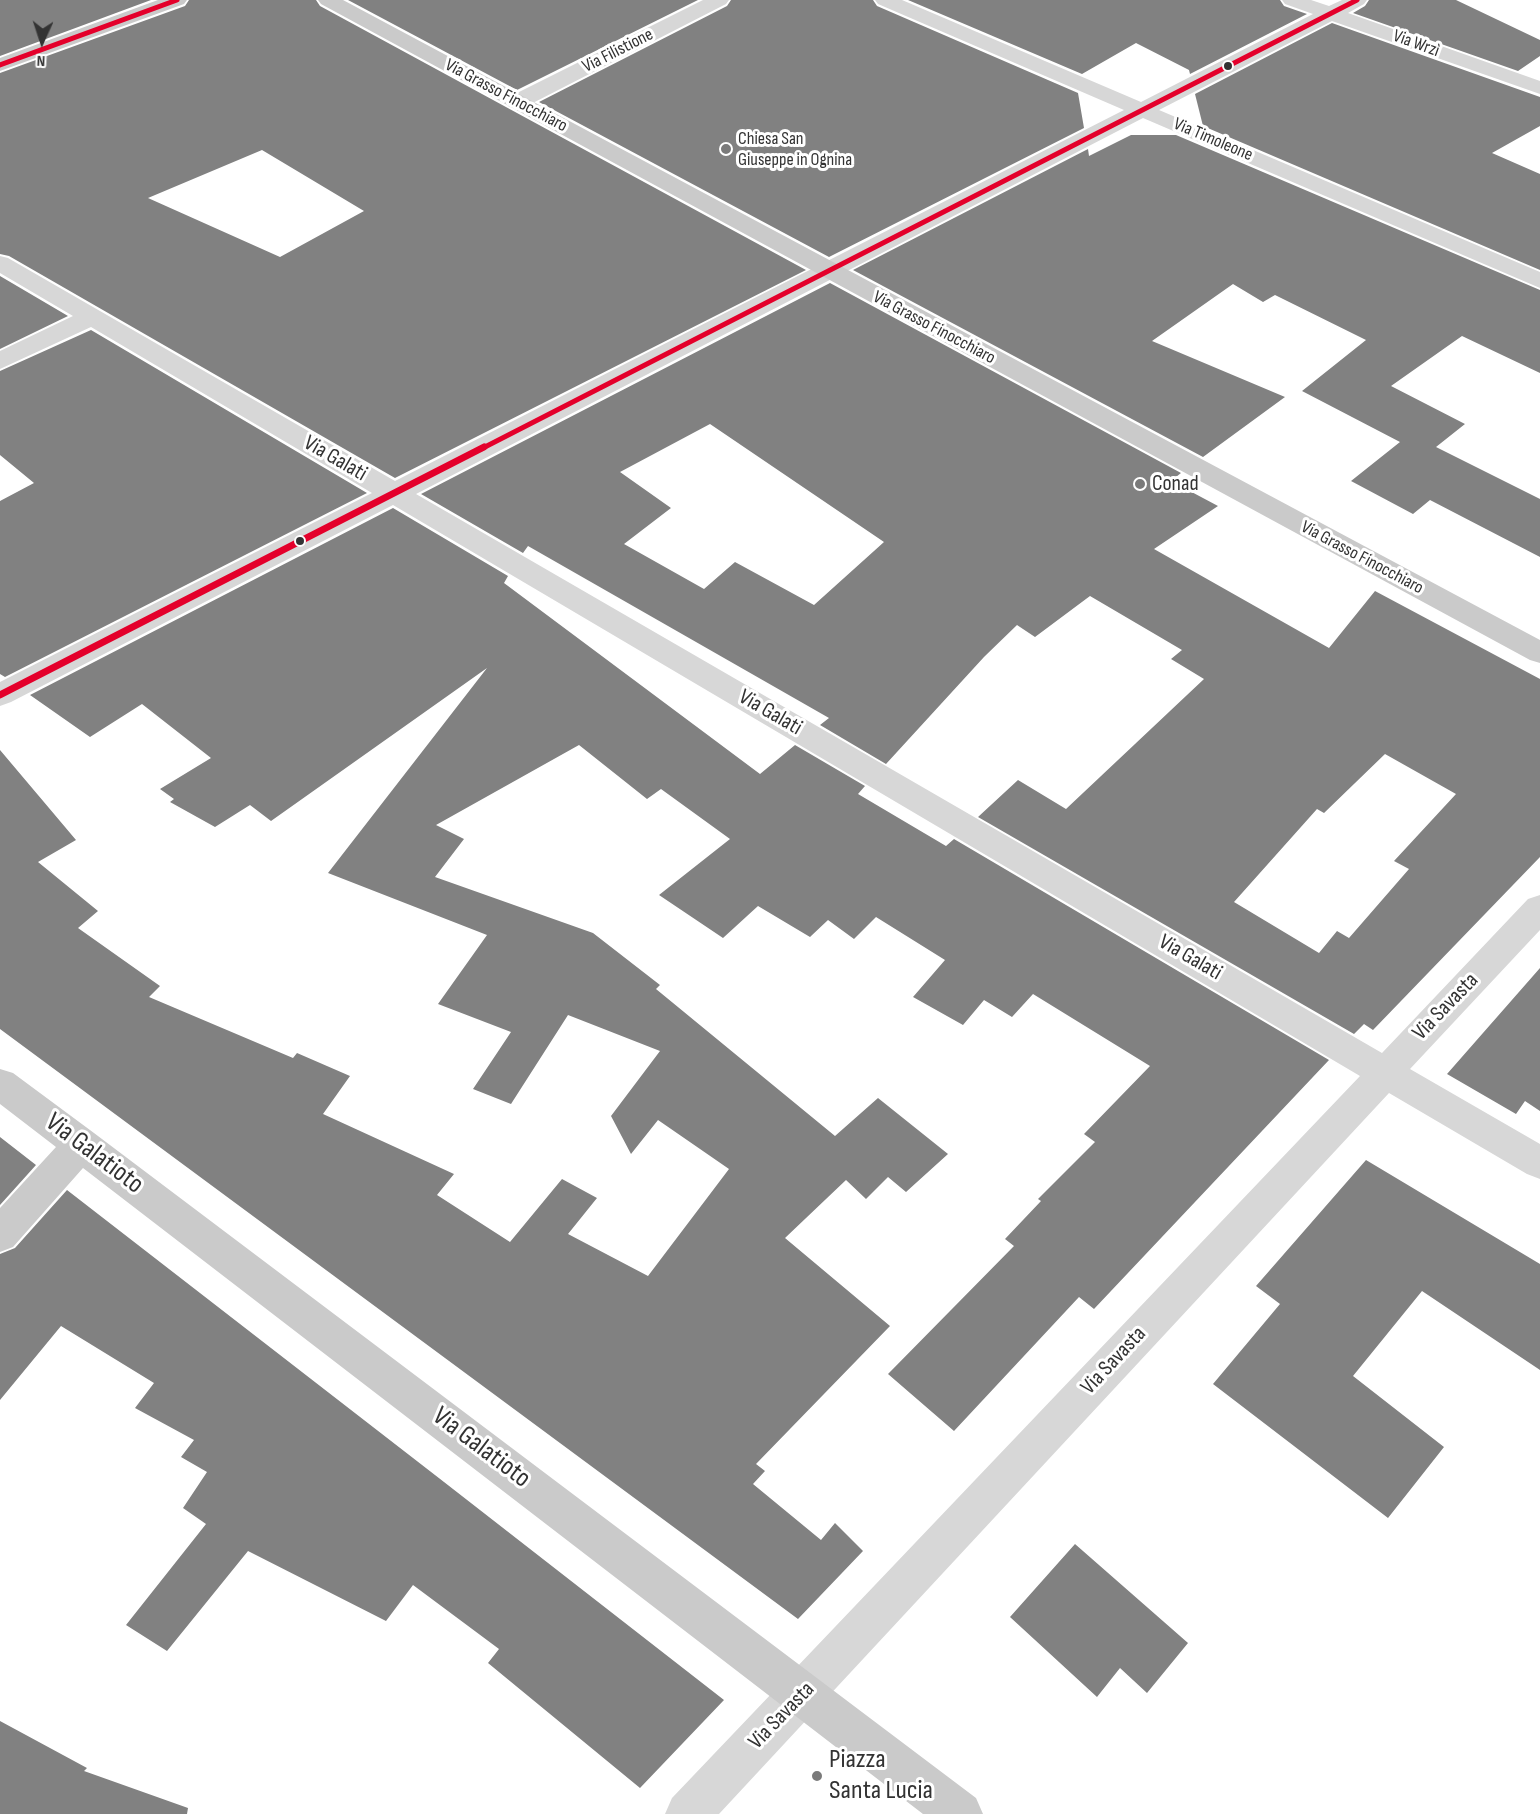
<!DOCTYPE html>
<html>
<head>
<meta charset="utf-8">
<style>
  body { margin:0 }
  #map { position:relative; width:1540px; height:1814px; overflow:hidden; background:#fff; font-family:"Sofia Sans Condensed",sans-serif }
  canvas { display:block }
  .north { position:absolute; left:12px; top:12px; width:60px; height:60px; -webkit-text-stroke:4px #fff; paint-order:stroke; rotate:183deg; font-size:16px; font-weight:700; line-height:24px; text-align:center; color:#333 }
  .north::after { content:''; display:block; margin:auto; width:21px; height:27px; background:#333; clip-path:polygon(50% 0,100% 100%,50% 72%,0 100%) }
</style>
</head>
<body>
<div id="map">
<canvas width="1540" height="1814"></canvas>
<div class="north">N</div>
</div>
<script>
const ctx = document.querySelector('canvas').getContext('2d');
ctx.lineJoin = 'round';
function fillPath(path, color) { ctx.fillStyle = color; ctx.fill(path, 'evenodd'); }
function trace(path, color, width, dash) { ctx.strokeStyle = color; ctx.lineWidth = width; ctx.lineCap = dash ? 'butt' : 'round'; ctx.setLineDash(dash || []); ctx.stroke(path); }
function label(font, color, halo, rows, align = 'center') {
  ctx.font = font + ' "Sofia Sans Condensed",sans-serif'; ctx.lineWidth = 6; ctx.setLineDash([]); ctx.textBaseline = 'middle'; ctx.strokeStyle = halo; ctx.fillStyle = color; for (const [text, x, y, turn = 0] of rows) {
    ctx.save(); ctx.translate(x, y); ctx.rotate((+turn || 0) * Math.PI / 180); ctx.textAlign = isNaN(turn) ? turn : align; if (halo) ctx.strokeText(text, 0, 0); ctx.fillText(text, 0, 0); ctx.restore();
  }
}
const building = new Path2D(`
  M 0,0 L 151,0 L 0,56 Z
  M 189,0 L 316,0 L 320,6 L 806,270 L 395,478 L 9,256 L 0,254 L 0,73 L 185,6 ZM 262,150 L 364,211 L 280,257 L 148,198 Z
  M 348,0 L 698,0 L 517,90 Z
  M 731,0 L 873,0 L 877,6 L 1078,93 L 1084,128 L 829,257 L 539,102 L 727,6 Z
  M 908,0 L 1280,0 L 1284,6 L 1307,14 L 1190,74 L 1189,70 L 1136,43 L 1082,74 Z
  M 1369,0 L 1456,0 L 1540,40 L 1540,56 L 1518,71 L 1353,13 L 1365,6 Z
  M 1332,23 L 1540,97 L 1540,126 L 1492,153 L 1540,174 L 1540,270 L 1203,126 L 1195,94 Z
  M 1131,135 L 1176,135 L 1540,290 L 1540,373 L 1462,336 L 1391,386 L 1465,424 L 1436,447 L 1540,499 L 1540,557 L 1430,500 L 1413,514 L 1351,481 L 1400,442 L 1302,391 L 1366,340 L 1275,295 L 1263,302 L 1233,284 L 1152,341 L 1285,397 L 1203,457 L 853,270 L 1088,149 L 1089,156 Z
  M 0,276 L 68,316 L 0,349 Z
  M 830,283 L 1181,473 L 1171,481 L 1218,506 L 1154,549 L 1329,648 L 1375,591 L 1540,679 L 1540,857 L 1373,1030 L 1364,1024 L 1354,1034 L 978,817 L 1018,780 L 1066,809 L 1204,679 L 1171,659 L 1182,650 L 1090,596 L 1035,637 L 1017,625 L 984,657 L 886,764 L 820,725 L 829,718 L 528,546 L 523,553 L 421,494 ZM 710,424 L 884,542 L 814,605 L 735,562 L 704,589 L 624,544 L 671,508 L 620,472 ZM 1385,754 L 1456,794 L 1394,861 L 1409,869 L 1349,938 L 1337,931 L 1319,953 L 1234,902 L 1317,809 L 1324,813 Z
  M 91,330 L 367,493 L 5,677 L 0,674 L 0,501 L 34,483 L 0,455 L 0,371 Z
  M 393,508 L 508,576 L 504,583 L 760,774 L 795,745 L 865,786 L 858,794 L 946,846 L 954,839 L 1329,1060 L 1094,1309 L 1079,1297 L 954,1431 L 888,1374 L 1014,1246 L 1005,1239 L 1041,1201 L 1038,1199 L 1095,1142 L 1084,1134 L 1150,1066 L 1033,994 L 1012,1017 L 984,1000 L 963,1025 L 913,997 L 945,960 L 876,917 L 854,939 L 828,920 L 810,937 L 758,906 L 723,938 L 659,895 L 730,839 L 661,789 L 647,799 L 579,745 L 436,825 L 464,839 L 435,877 L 593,933 L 660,985 L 656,989 L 835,1136 L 878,1098 L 948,1154 L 906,1192 L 888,1177 L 866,1199 L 846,1180 L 785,1238 L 890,1326 L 756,1464 L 765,1471 L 753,1484 L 821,1540 L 835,1523 L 863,1551 L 798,1619 L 0,1029 L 0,750 L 76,840 L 38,862 L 98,911 L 78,928 L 160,986 L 149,997 L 293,1058 L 297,1053 L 350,1076 L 323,1114 L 454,1174 L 437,1195 L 510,1242 L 562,1179 L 597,1198 L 568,1234 L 648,1276 L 729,1169 L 658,1120 L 631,1154 L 611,1116 L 660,1051 L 568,1015 L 511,1104 L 473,1089 L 511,1032 L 438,1004 L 487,935 L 328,873 L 487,668 L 271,821 L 250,805 L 215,827 L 170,802 L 174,799 L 160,789 L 211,758 L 142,704 L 90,737 L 30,695 Z
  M 1540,968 L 1540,1111 L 1525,1101 L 1516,1114 L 1447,1074 Z
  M 0,1137 L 36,1165 L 0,1205 Z
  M 1366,1160 L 1540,1264 L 1540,1370 L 1422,1291 L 1353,1376 L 1444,1447 L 1388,1518 L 1213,1384 L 1280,1304 L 1256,1286 Z
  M 67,1190 L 444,1482 L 724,1700 L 640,1788 L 488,1663 L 499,1649 L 413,1585 L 386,1621 L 248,1551 L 167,1651 L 126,1625 L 206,1524 L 183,1508 L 207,1472 L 181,1457 L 194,1440 L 135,1408 L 154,1383 L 61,1326 L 0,1400 L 0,1254 L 15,1248 Z
  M 1075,1544 L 1188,1643 L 1147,1693 L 1120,1668 L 1097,1697 L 1010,1617 Z
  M 0,1721 L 87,1768 L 84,1771 L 188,1808 L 187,1814 L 0,1814 Z`);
const minor = new Path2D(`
  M 703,0 L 729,0 L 726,4 L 525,107 L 517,108 L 509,107 L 506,102 L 509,97 Z
  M 875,0 L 902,0 L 1141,102 L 1313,14 L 1285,4 L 1282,0 L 1311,0 L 1329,6 L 1342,0 L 1367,0 L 1364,4 L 1348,13 L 1540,81 L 1540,94 L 1332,21 L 1159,110 L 1540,272 L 1540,288 L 1143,118 L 416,494 L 1382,1053 L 1528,899 L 1540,895 L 1540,930 L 1410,1069 L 1540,1144 L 1540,1179 L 1527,1174 L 1389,1093 L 719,1814 L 665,1814 L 672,1798 L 1360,1076 L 393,505 L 11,702 L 0,706 L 0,682 L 372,493 L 91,327 L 0,369 L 0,351 L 73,316 L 0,273 L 0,256 L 8,258 L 395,481 L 1124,110 L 878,4 Z`);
const major = new Path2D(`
  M 158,0 L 187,0 L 184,4 L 0,71 L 0,58 Z
  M 318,0 L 343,0 L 1540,640 L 1540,663 L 1530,660 L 321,4 Z
  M 0,1069 L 13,1073 L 94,1133 L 976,1798 L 983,1814 L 923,1814 L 83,1168 L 13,1247 L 0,1252 L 0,1208 L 56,1147 L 0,1104 Z`);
const bus1Far1 = new Path2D(`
  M 0,65 L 177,0
  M 481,449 L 1357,0`);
const bus1 = new Path2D(`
  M 0,695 L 484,447`);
const markers = [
  [1228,66,5,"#333"],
  [726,149,6,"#7a7a7a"],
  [1140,484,6,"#7a7a7a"],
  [300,541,5,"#333"],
  [817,1776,6,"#7a7a7a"]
];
const farStreetnames = [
  ["Via Wrzì",1416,44,20],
  ["Via Filistione",618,51,-27],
  ["Via Grasso Finocchiaro",506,96,28],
  ["Via Timoleone",1213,140,23],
  ["Via Grasso Finocchiaro",934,328,28],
  ["Via Grasso Finocchiaro",1362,558,28]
];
const farPoinames = [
  ["Chiesa San",738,139],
  ["Giuseppe in Ognina",738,160]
];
const streetNames = [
  ["Via Galati",335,459,30],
  ["Via Galati",770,713,30],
  ["Via Galati",1190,958,30],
  ["Via Savasta",1446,1007,-46],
  ["Via Savasta",1114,1361,-47],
  ["Via Savasta",782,1716,-46]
];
const poiNames = [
  ["Conad",1152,484]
];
const nearStreetnames = [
  ["Via Galatioto",94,1154,37],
  ["Via Galatioto",481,1448,37]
];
const nearPoinames = [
  ["Piazza",829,1760],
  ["Santa Lucia",829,1791]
];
fillPath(building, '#818181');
fillPath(minor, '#d7d7d7');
fillPath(major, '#cacaca');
trace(bus1Far1, '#e4002b', 5);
trace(bus1, '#e4002b', 7);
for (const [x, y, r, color] of markers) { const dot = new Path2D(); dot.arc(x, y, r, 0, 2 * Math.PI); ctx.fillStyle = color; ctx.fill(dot); trace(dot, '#fff', 2); }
label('18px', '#333', '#fff', farStreetnames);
label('18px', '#333', '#fff', farPoinames, 'left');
label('22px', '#333', '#fff', streetNames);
label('22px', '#333', '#fff', poiNames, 'left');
label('27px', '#333', '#fff', nearStreetnames);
label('27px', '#333', '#fff', nearPoinames, 'left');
</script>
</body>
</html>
